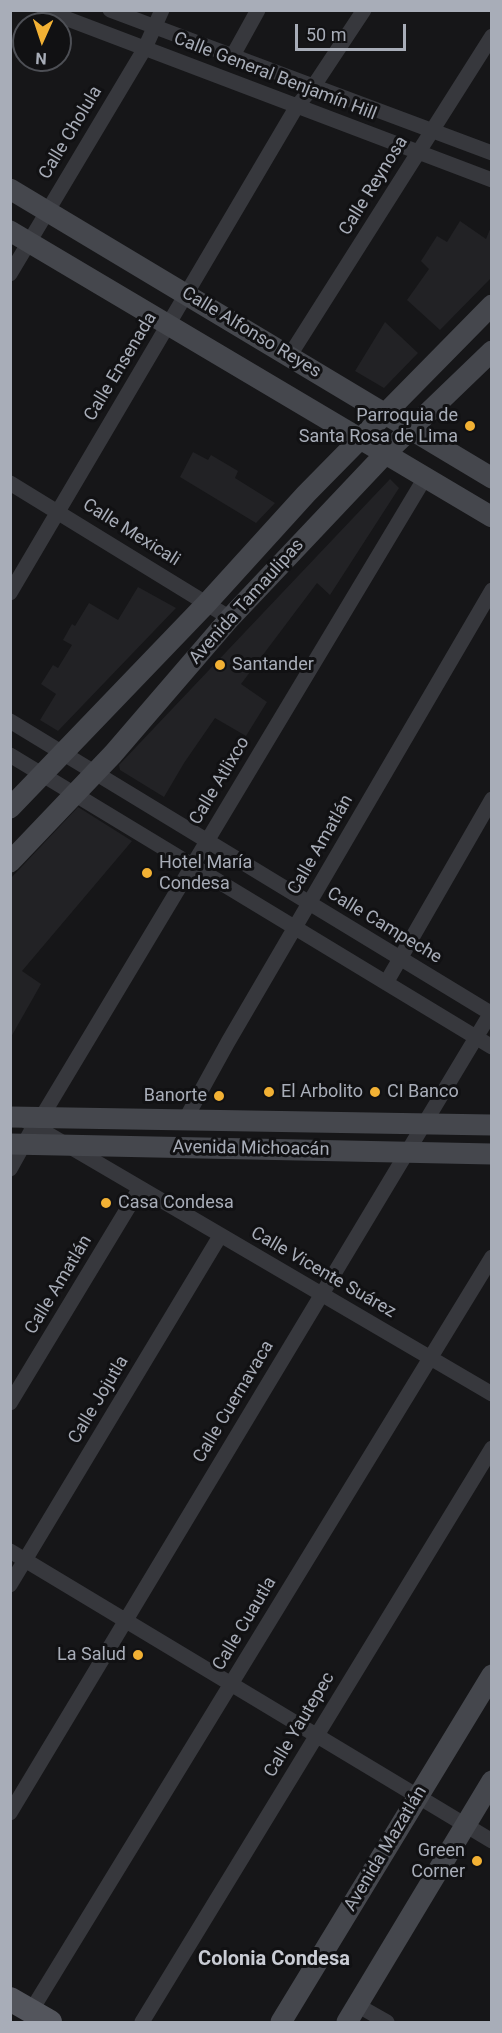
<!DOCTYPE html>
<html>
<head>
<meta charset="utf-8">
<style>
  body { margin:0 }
  #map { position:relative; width:502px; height:2033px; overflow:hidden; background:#161618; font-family:Roboto,sans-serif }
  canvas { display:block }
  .frame { position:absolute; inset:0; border:12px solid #a8adb8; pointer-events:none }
  .north { position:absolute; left:12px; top:12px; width:60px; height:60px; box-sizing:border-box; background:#111113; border:2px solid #4d4f55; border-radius:50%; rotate:183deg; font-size:16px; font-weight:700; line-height:24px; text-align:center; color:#a8adb8 }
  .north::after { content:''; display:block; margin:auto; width:21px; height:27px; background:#f2b134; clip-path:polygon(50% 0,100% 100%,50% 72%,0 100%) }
  .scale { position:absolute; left:295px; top:24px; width:111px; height:27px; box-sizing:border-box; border:3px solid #a8adb8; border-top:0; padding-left:8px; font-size:18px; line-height:21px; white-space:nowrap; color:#a8adb8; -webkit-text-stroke:4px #111113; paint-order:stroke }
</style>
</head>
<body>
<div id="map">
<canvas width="502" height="2033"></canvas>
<div class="frame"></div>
<div class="north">N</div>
<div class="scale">50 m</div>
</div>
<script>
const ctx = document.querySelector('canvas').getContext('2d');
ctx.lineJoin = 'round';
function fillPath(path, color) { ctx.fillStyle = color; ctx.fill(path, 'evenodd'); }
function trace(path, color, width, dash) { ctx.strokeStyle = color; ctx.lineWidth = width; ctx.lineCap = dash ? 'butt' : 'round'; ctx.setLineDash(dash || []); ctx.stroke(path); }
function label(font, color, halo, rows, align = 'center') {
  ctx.font = font + ' Roboto,sans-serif'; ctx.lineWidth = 6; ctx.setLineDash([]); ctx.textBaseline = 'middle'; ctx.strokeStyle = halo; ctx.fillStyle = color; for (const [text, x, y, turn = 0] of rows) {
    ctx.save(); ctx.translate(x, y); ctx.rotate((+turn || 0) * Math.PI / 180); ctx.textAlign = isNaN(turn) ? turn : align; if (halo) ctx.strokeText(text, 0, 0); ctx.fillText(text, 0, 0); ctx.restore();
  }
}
const built = new Path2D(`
  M 460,221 L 486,239 L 491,227 L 491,278 L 440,330 L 407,300 L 429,269 L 421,261 L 437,236 L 447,242 Z
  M 385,322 L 418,353 L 384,388 L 355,371 Z
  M 193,452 L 208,460 L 211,455 L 238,471 L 235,478 L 275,503 L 256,523 L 180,477 Z
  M 390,479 L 399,488 L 330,595 L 317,583 L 241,684 L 267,702 L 246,736 L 215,718 L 184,763 L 164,797 L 120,770 L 119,765 Z
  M 138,587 L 176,608 L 58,731 L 40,720 L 56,694 L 41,684 L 53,665 L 58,668 L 72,645 L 63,640 L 72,624 L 75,626 L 89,603 L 118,620 Z
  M 78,807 L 132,841 L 22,971 L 41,984 L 11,1037 L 11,878 Z`);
const street = new Path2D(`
  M 44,10 L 492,180
  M 110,10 L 492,153
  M 232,57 L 258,10
  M 10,274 L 145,48 L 162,10
  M 290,355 L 492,36
  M 10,483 L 230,618
  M 10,593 L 297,106 L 313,87 L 364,10
  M 10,721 L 492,1014
  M 10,755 L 492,1047
  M 386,983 L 492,799
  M 185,1120 L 228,1042 L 492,590
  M 26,1121 L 492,1394
  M 10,1169 L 34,1126 L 41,1118 L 426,476
  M 10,1403 L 140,1188
  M 10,1551 L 492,1841
  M 10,1585 L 220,1236
  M 10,1813 L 492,1011
  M 357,2005 L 387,2022
  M 31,2011 L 492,1257
  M 142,2022 L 492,1448`);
const secondary = new Path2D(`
  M 10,189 L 492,478
  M 10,231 L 492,517
  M 10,808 L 207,603 L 306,494 L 492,305
  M 10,862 L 113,754 L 230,618 L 386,453 L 492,351
  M 10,1117 L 492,1125
  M 10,1144 L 492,1154
  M 281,2022 L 492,1675
  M 347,2022 L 492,1781`);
const primary = new Path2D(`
  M 10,1999 L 50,2022`);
const markers = [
  [470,426,6,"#f2b134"],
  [220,665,6,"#f2b134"],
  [147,873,6,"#f2b134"],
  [269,1092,6,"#f2b134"],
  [375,1092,6,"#f2b134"],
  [219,1096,6,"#f2b134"],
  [106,1203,6,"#f2b134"],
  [138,1655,6,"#f2b134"],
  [477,1861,6,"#f2b134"]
];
const streetNames = [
  ["Calle General Benjamín Hill",275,77,21],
  ["Calle Cholula",71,133,-59],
  ["Calle Reynosa",374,186,-58],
  ["Calle Alfonso Reyes",251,333,31],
  ["Calle Ensenada",121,367,-59],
  ["Calle Mexicali",131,533,32],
  ["Avenida Tamaulipas",247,602,-48],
  ["Calle Atlixco",220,781,-59],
  ["Calle Amatlán",321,845,-60],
  ["Calle Campeche",384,926,31],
  ["Avenida Michoacán",251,1149,1],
  ["Calle Vicente Suárez",323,1273,30],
  ["Calle Amatlán",59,1285,-59],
  ["Calle Jojutla",99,1400,-59],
  ["Calle Cuernavaca",234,1402,-59],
  ["Calle Cuautla",245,1624,-59],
  ["Calle Yautepec",300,1725,-59],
  ["Avenida Mazatlán",386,1849,-59]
];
const poiNames = [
  ["Parroquia de",458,416,"right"],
  ["Santa Rosa de Lima",458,437,"right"],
  ["Santander",232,665],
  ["Hotel María",159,863],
  ["Condesa",159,884],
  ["El Arbolito",281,1092],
  ["CI Banco",387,1092],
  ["Banorte",207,1096,"right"],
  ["Casa Condesa",118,1203],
  ["La Salud",126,1655,"right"],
  ["Green",465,1851,"right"],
  ["Corner",465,1872,"right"]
];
const neighbourhoodNames = [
  ["Colonia Condesa",274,1960]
];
fillPath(built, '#222225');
trace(street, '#37383d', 15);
trace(secondary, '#45474d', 21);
trace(primary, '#53555c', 24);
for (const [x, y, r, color] of markers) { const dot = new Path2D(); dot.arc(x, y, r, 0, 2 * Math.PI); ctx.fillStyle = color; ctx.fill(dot); trace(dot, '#111113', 2); }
label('18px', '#a8adb8', '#111113', streetNames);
label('18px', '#a8adb8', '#111113', poiNames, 'left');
label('bold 20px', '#c9ccd4', '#111113', neighbourhoodNames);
</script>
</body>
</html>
